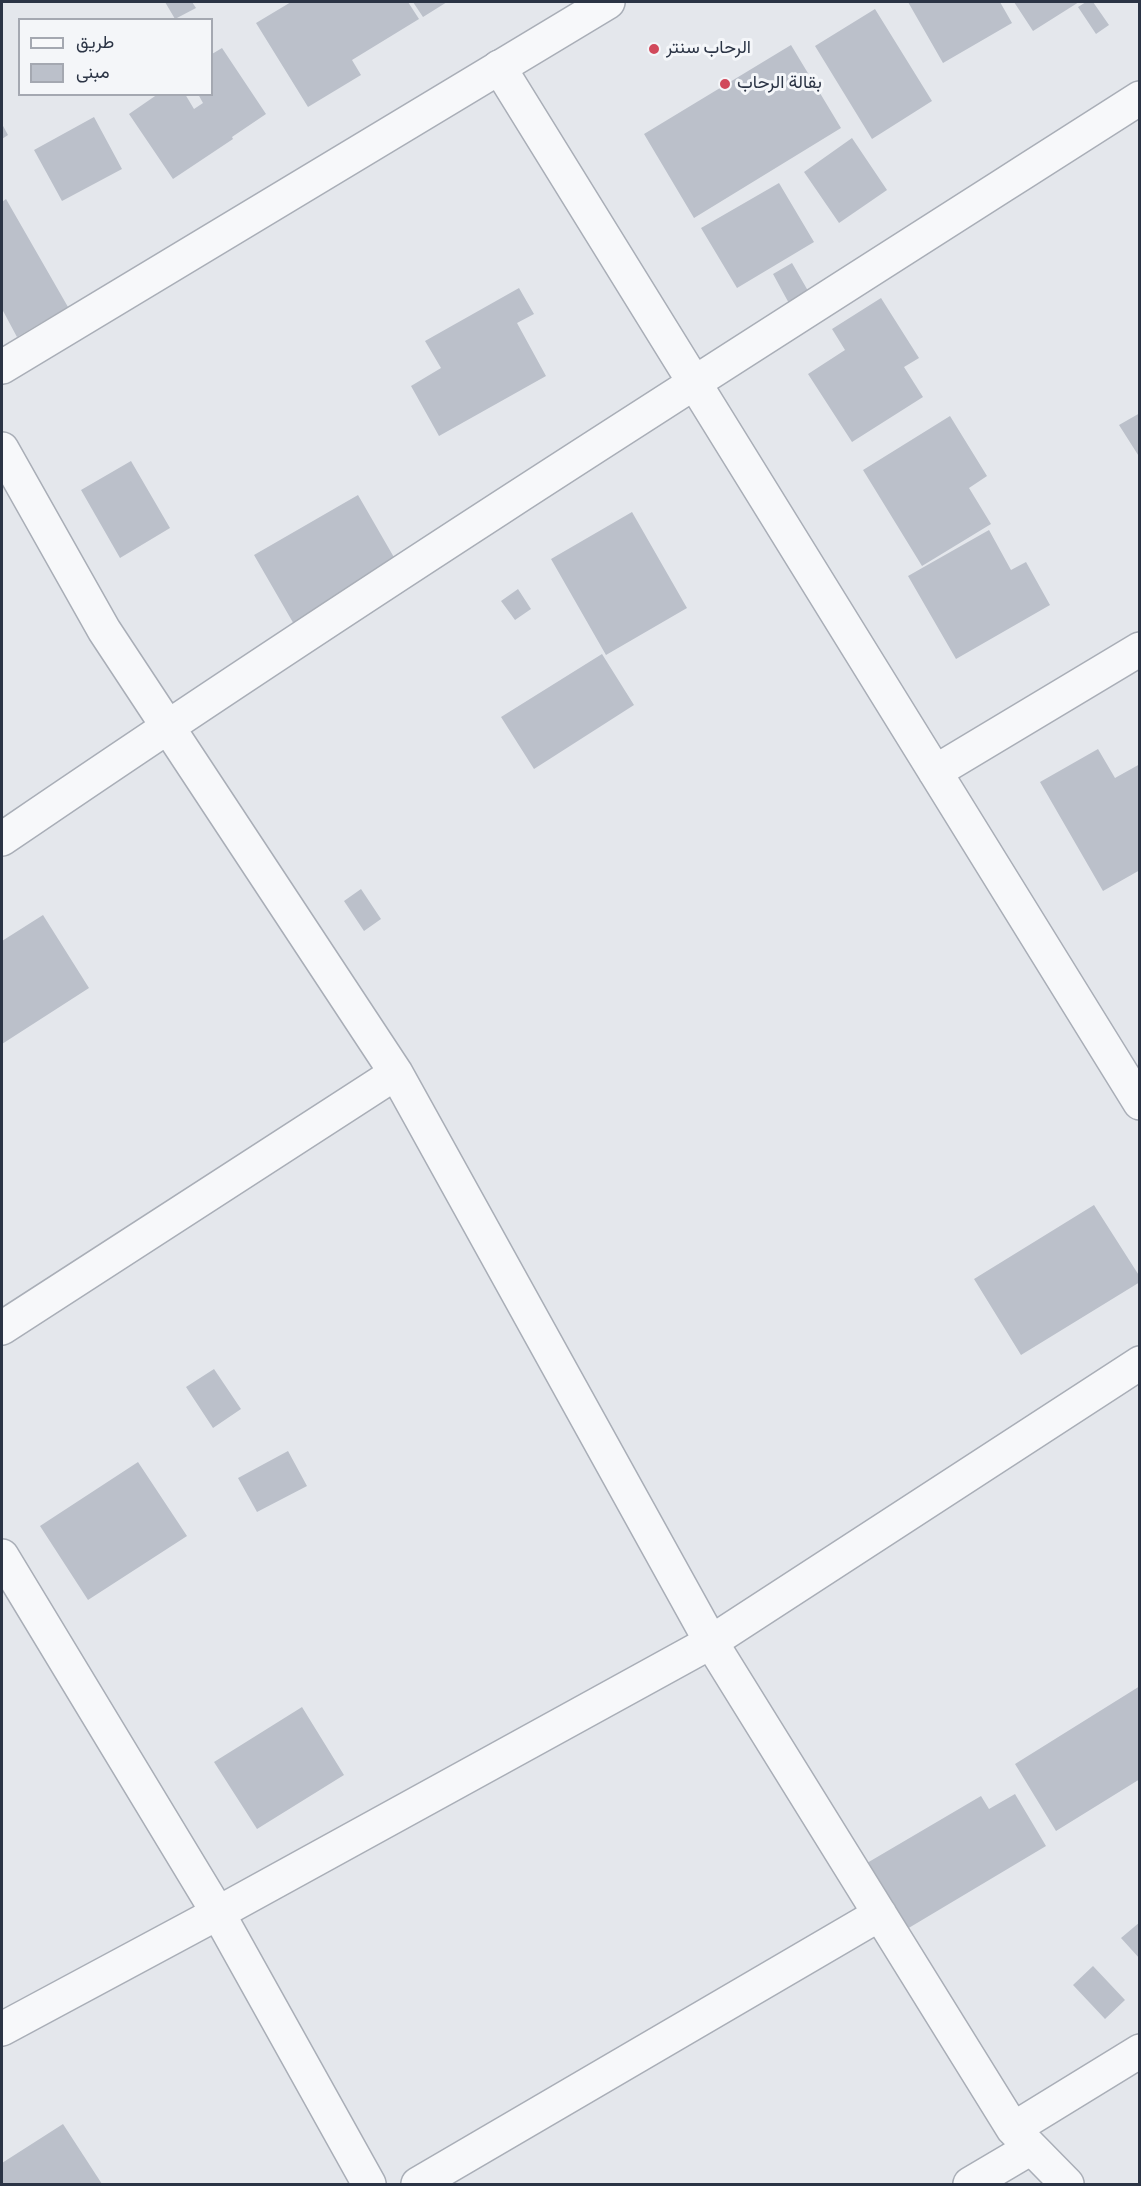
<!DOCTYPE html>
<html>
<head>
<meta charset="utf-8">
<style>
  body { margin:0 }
  #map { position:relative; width:1141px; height:2186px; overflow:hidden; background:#e4e7ec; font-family:"Titillium Web",Vazirmatn,sans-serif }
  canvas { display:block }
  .frame { position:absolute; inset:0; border:3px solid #2b3445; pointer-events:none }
  .legend { position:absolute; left:18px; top:18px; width:195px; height:78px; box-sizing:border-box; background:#f4f6f9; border:2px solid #a4a8b1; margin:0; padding:8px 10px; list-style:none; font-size:18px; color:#2b3445 }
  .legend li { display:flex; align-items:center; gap:12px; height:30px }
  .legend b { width:30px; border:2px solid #a4a8b1 }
</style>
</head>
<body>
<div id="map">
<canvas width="1141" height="2186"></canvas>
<div class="frame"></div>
<ul class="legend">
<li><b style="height:8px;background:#f7f8fa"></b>طريق</li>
<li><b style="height:16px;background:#bbc0ca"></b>مبنى</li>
</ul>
</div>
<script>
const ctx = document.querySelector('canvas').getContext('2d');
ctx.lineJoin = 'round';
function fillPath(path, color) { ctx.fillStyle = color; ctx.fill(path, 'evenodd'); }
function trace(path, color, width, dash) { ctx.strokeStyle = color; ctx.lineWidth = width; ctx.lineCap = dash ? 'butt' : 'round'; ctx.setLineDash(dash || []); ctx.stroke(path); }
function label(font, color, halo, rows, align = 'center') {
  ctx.font = font + ' "Titillium Web",Vazirmatn,sans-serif'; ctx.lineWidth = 6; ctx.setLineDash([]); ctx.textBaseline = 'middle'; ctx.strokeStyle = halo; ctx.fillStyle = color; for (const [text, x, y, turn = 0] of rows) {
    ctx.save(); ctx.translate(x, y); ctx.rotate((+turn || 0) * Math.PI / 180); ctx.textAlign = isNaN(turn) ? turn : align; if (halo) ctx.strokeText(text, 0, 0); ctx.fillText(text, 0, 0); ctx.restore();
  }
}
const building = new Path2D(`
  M 165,2 L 192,2 L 196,8 L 175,19 Z
  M 291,2 L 408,2 L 419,19 L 352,60 L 361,75 L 308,107 L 256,23 Z
  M 413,2 L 447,2 L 423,17 Z
  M 908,2 L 1000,2 L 1012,23 L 943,63 Z
  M 1014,2 L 1079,2 L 1033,31 Z
  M 1086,2 L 1093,2 L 1109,25 L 1096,34 L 1078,7 Z
  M 875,9 L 932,101 L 872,139 L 815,46 Z
  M 791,45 L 841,128 L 694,218 L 644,134 Z
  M 222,48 L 266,114 L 232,137 L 233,139 L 173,179 L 129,114 L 158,94 L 185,94 L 194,109 L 203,103 L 198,94 L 212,94 L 212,54 Z
  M 94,117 L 122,169 L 62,201 L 34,150 Z
  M 2,124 L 8,135 L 2,139 Z
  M 852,138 L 887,190 L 839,223 L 804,172 Z
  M 779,183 L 814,242 L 737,288 L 701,228 Z
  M 6,199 L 68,307 L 17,337 L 2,309 L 2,202 Z
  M 792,263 L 811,296 L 791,307 L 773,274 Z
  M 519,288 L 534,314 L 517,323 L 546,376 L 439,436 L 411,386 L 441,368 L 425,341 Z
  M 881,298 L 919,358 L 904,367 L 923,397 L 852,442 L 808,374 L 845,350 L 832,329 Z
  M 1140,413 L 1140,458 L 1119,425 Z
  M 950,416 L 987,476 L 969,488 L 991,524 L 922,566 L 863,470 Z
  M 131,461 L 170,528 L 120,558 L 81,490 Z
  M 358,495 L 399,566 L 295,626 L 254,555 Z
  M 632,512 L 687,608 L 606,655 L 551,559 Z
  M 989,530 L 1011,570 L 1026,562 L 1050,605 L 956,659 L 908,576 Z
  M 518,589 L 531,609 L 515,620 L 501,601 Z
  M 602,654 L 634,705 L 534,769 L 501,717 Z
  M 1098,749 L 1115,778 L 1140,764 L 1140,870 L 1103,891 L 1040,782 Z
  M 361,889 L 381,919 L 364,931 L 344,901 Z
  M 43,915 L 89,988 L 2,1044 L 2,941 Z
  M 1094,1205 L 1140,1277 L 1140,1282 L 1021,1355 L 974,1279 Z
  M 214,1369 L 241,1409 L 213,1428 L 186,1387 Z
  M 288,1451 L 307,1486 L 257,1512 L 238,1478 Z
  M 138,1462 L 187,1536 L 88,1600 L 40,1526 Z
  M 1140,1686 L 1140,1779 L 1056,1831 L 1015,1764 Z
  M 302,1707 L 344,1775 L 257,1829 L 214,1762 Z
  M 1015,1794 L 1046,1846 L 907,1929 L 867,1863 L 981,1796 L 989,1809 Z
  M 1140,1922 L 1140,1959 L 1121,1938 Z
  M 1093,1966 L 1125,2000 L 1105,2019 L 1073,1985 Z
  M 63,2124 L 102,2184 L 2,2184 L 2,2163 Z`);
const minor = new Path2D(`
  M 499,67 L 1140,1103
  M 2,449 L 104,630 L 396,1073 L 711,1642 L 1013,2129 L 1067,2184
  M 935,772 L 1140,649
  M 2,839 C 375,584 758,342 1140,98
  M 2,1328 L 396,1073
  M 2,1556 L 218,1913 L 369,2184
  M 2,2029 L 218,1913 L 711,1642 L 1140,1363
  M 1013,2129 L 1140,2051
  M 418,2184 L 880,1914
  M 970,2184 L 1031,2148`);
const tertiary = new Path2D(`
  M 2,367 L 608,2`);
const markers = [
  [654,49,6,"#d1495b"],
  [725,84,6,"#d1495b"]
];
const poiNames = [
  ["الرحاب سنتر",666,49],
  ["بقالة الرحاب",737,84]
];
fillPath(building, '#bbc0ca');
trace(minor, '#a9aeb7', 36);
trace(tertiary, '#a9aeb7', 36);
trace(minor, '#f7f8fa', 33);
trace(tertiary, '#f7f8fa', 33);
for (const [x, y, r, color] of markers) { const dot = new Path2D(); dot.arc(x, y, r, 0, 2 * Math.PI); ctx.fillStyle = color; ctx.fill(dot); trace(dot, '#f4f6f9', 2); }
label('18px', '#2b3445', '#f4f6f9', poiNames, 'left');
</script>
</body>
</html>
